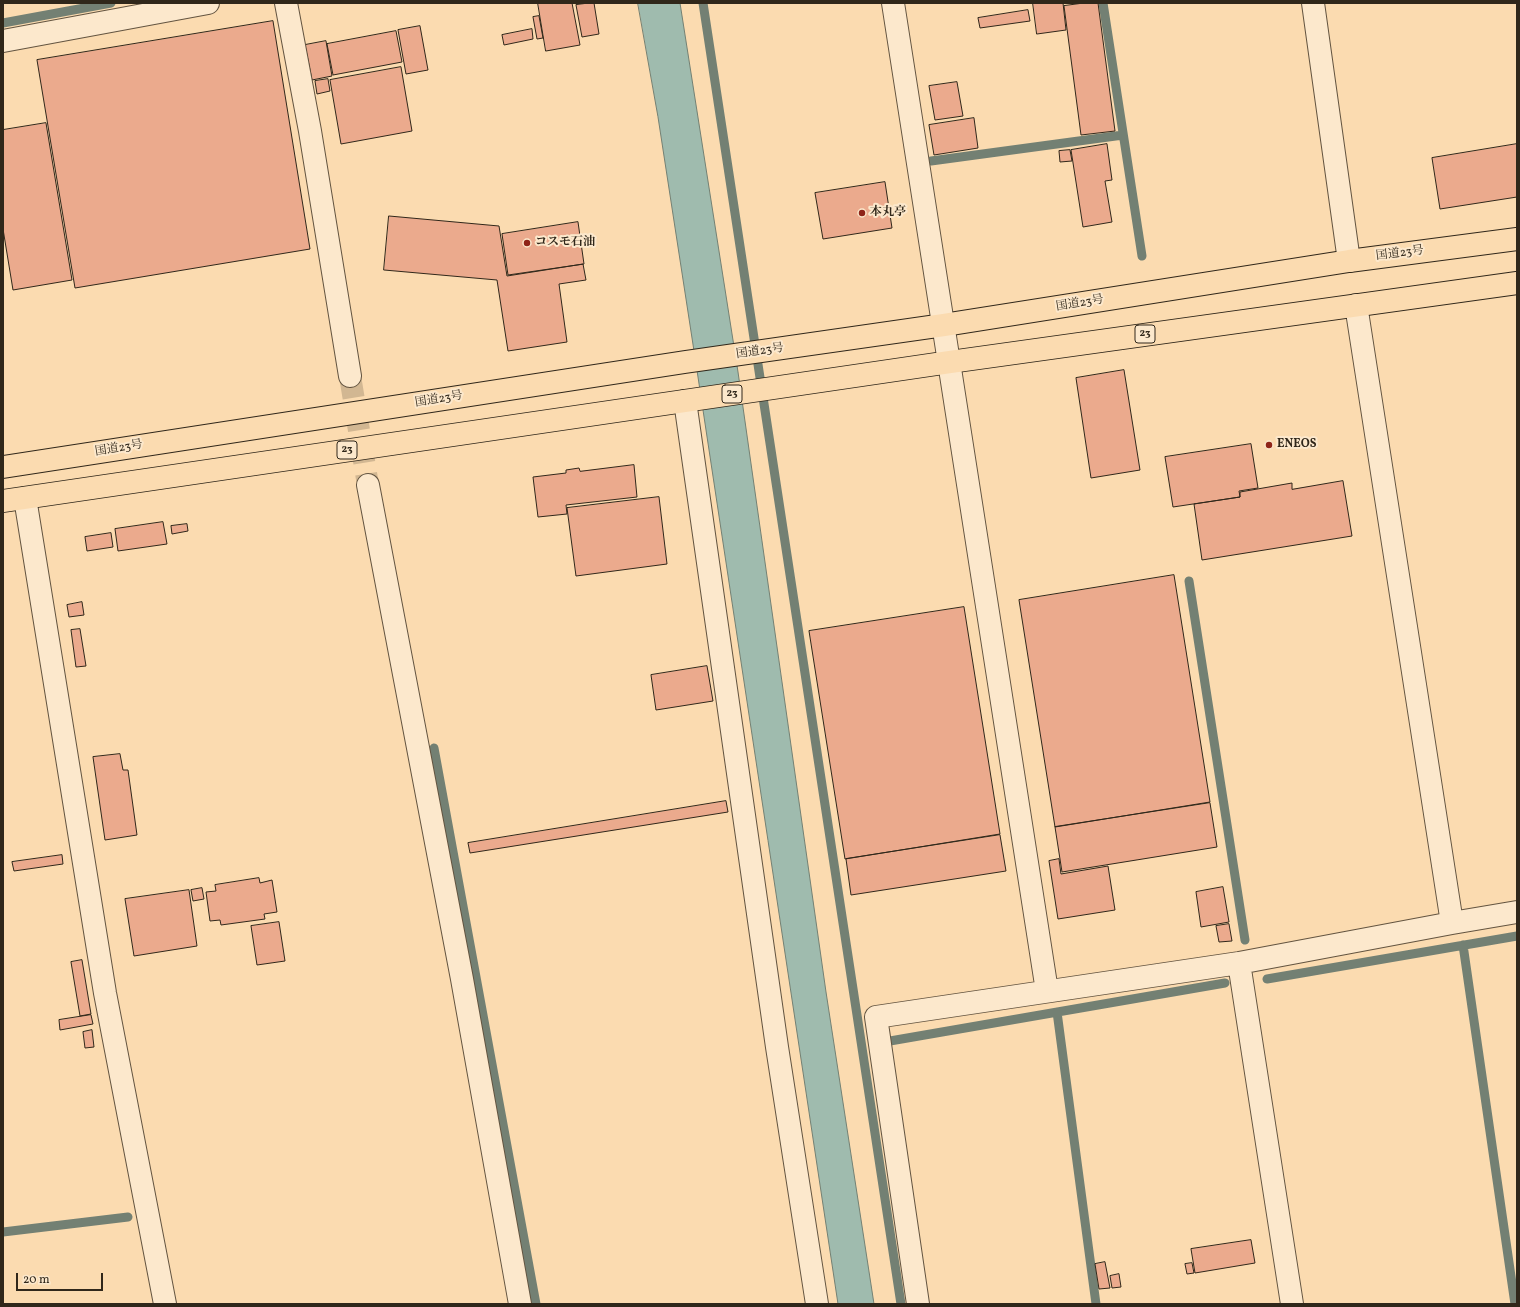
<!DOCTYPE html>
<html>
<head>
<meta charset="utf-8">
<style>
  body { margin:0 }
  #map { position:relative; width:1520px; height:1307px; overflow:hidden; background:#fbdbb0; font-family:Vollkorn,serif }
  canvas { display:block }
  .frame { position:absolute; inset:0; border:4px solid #30271a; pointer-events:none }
  .scale { position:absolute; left:16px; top:1273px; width:87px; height:18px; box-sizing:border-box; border:2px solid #30271a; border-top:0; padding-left:5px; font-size:12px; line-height:14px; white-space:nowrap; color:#30271a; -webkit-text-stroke:3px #fce8cc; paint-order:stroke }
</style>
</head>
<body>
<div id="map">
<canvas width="1520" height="1307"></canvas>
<div class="frame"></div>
<div class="scale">20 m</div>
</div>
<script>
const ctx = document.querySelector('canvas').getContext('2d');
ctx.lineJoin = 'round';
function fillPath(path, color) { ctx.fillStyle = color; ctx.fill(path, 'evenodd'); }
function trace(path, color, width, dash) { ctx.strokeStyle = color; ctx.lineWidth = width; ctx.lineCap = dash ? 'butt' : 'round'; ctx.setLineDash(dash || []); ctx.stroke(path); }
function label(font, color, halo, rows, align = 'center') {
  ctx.font = font + ' Vollkorn,"Noto Serif JP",serif'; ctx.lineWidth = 4; ctx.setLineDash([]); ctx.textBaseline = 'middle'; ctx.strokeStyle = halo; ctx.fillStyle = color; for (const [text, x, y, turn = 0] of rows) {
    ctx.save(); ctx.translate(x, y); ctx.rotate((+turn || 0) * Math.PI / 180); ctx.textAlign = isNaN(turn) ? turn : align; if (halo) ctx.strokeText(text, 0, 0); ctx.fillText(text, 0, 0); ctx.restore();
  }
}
const water = new Path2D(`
  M 638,3 L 680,3 L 738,372 L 826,992 L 874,1304 L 838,1304 L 698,377 L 658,117 Z`);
const stream = new Path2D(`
  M 703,3 L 901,1304
  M 1103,3 L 1142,256
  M 3,23 L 111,3
  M 931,161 L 1123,135
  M 1189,581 L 1245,940
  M 434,748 L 536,1304
  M 1463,945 L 1515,1304
  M 1267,979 L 1517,936
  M 1057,1012 L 1096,1304
  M 890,1041 L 1225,983
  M 3,1232 L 128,1217`);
const building = new Path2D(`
  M 538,3 L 572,3 L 580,45 L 546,51 Z
  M 589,3 L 594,3 L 599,34 L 582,37 L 576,5 Z
  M 1033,3 L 1063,3 L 1066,30 L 1037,34 Z
  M 1084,3 L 1098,3 L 1115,131 L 1081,135 L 1064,6 Z
  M 1028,10 L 1030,21 L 980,28 L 978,18 Z
  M 539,16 L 543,38 L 537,39 L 533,17 Z
  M 273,21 L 310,249 L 75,288 L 37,60 Z
  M 420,26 L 428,70 L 406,74 L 398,30 Z
  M 532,29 L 533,39 L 504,45 L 502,35 Z
  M 396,31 L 402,62 L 333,75 L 327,44 Z
  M 326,41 L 332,76 L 312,80 L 305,45 Z
  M 401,67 L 412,131 L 341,144 L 330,80 Z
  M 328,79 L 330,91 L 317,94 L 315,81 Z
  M 957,82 L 963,116 L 935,120 L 929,86 Z
  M 974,118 L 978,148 L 934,155 L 929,125 Z
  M 46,123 L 72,280 L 13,290 L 3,229 L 3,130 Z
  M 1107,144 L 1112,180 L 1105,181 L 1112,222 L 1083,227 L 1071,150 Z
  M 1517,144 L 1517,197 L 1440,209 L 1432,158 Z
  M 1070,150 L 1072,161 L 1060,162 L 1059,151 Z
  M 885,182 L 892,228 L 823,239 L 815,193 Z
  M 389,216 L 499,226 L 507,276 L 583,264 L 586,280 L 559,284 L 567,342 L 508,351 L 497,280 L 384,270 Z
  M 578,222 L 584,264 L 508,275 L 502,234 Z
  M 1124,370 L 1140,470 L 1091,478 L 1076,378 Z
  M 1251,444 L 1258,488 L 1239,491 L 1240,497 L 1173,507 L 1165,457 Z
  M 634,465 L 637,497 L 566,505 L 567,514 L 538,517 L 533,477 L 566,473 L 566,470 L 579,468 L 580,471 Z
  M 1343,481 L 1352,536 L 1202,560 L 1194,504 L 1240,497 L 1240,492 L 1292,483 L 1292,489 Z
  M 659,497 L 667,564 L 576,576 L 567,508 Z
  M 163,522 L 167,544 L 118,551 L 115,529 Z
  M 187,524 L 188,531 L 172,534 L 171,526 Z
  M 111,533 L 113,547 L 87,551 L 85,537 Z
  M 1174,575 L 1210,802 L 1055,827 L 1019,600 Z
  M 82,602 L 84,615 L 69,617 L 67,605 Z
  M 964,607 L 1000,834 L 845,859 L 809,631 Z
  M 80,629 L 86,666 L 76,667 L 71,630 Z
  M 707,666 L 713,701 L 656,710 L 651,675 Z
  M 120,754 L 123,770 L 128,770 L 137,835 L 105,840 L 93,757 Z
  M 726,801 L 728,812 L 470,853 L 468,843 Z
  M 1210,803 L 1217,847 L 1062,872 L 1055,827 Z
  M 1000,835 L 1006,871 L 851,895 L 846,859 Z
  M 62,855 L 63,864 L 14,871 L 12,862 Z
  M 1059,859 L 1061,874 L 1108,866 L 1115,910 L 1058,919 L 1049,861 Z
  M 259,878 L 260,883 L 272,880 L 277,912 L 264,914 L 265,919 L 221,925 L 220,920 L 210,921 L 206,892 L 216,891 L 215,885 Z
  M 1223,887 L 1229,922 L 1201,927 L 1196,892 Z
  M 202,888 L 204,899 L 193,901 L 191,890 Z
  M 189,890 L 197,946 L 134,956 L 125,899 Z
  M 279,922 L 285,961 L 257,965 L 251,926 Z
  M 1229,924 L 1232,941 L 1219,942 L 1216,926 Z
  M 82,960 L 91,1014 L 80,1016 L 71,962 Z
  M 91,1015 L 93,1024 L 60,1030 L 59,1020 Z
  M 92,1030 L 94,1047 L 85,1048 L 83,1032 Z
  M 1251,1240 L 1255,1263 L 1195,1273 L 1191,1249 Z
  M 1105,1262 L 1110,1288 L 1099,1289 L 1095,1264 Z
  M 1192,1263 L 1194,1273 L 1187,1274 L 1185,1264 Z
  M 1119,1274 L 1121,1287 L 1112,1288 L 1110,1276 Z`);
const streetTunnel = new Path2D(`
  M 350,376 L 368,485`);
const street = new Path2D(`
  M 286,3 L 310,131 L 350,376
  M 893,3 L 1047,991
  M 1313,3 L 1349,261
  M 3,41 L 208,3
  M 1356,305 L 1452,923
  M 685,401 L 777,1047 L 817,1304
  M 368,485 L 462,979 L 520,1304
  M 25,498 L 105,993 L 165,1304
  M 1239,963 L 1292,1304
  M 918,1304 L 876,1017 L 1239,963 L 1452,923 L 1517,912`);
const highway = new Path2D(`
  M 3,467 L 685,362 L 944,325 L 1349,261 L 1517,239
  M 3,501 L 950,362 L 1517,283`);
const markers = [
  [862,213,4,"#8f2418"],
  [527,243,4,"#8f2418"],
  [1269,445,4,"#8f2418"]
];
const shields = [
  [1145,334,20],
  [732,394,20],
  [347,450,20]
];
const shieldNames = [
  ["23",1145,334],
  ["23",732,394],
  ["23",347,450]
];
const poiNames = [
  ["本丸亭",870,213],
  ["コスモ石油",535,243],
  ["ENEOS",1277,445]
];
const streetNames = [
  ["国道23号",1400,254,-7],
  ["国道23号",1080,304,-9],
  ["国道23号",760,352,-8],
  ["国道23号",439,400,-9],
  ["国道23号",119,449,-9]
];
fillPath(water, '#9fbbae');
trace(water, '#738073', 1);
trace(stream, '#738073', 9);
fillPath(building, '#ebaa8d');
trace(building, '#30271a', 1);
trace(streetTunnel, '#d2b792', 22, [22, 11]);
trace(street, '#635440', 24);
trace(highway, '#30271a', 24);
trace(street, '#fce8cc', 22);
trace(highway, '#fbdbb0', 22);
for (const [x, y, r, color] of markers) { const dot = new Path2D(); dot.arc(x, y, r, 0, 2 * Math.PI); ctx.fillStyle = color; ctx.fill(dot); trace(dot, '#fce8cc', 1.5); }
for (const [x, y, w] of shields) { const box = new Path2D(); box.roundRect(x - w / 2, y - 9, w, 18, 3); ctx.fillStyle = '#fce8cc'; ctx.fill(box); trace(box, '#30271a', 1); }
label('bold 11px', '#30271a', null, shieldNames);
label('bold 12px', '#30271a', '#fce8cc', poiNames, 'left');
label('12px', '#30271a', '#fce8cc', streetNames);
</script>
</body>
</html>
